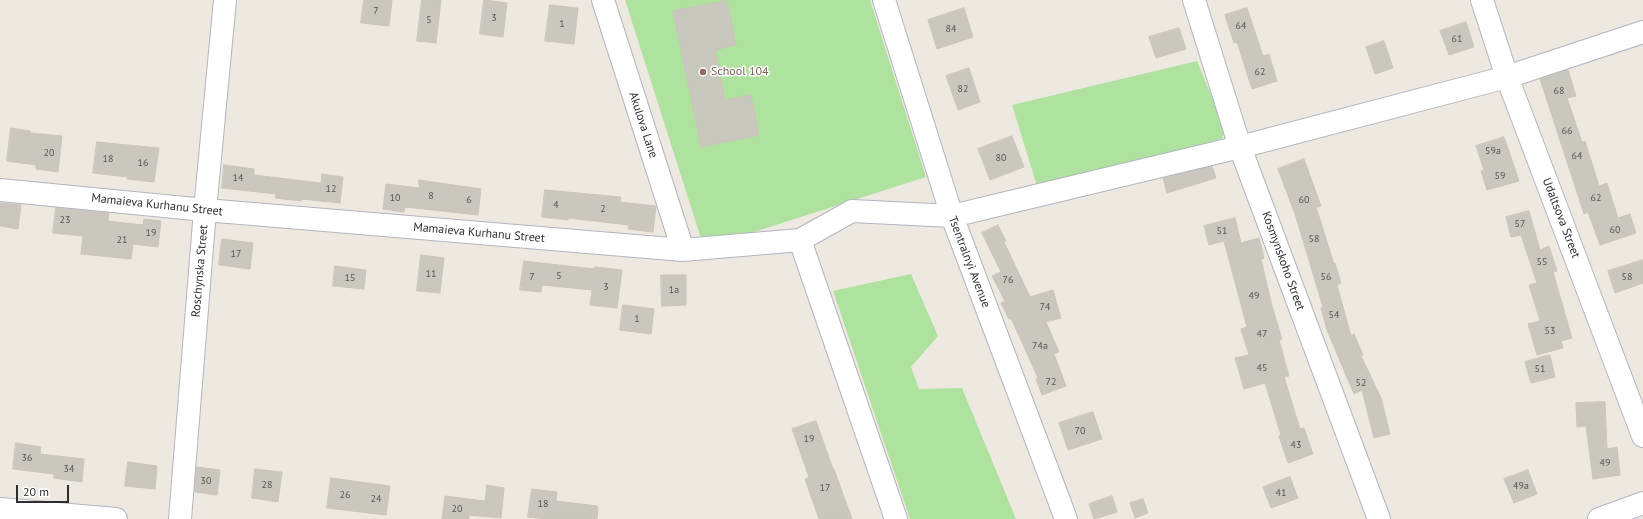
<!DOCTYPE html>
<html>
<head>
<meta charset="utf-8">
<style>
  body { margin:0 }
  #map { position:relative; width:1643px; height:519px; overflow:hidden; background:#ede9e0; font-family:"PT Sans",sans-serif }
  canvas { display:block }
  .scale { position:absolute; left:16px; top:485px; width:53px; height:18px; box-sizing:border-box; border:2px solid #2d2d2d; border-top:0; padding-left:5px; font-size:12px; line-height:14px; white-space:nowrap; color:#2d2d2d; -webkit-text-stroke:3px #fff; paint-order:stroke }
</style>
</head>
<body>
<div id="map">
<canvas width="1643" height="519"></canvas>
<div class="scale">20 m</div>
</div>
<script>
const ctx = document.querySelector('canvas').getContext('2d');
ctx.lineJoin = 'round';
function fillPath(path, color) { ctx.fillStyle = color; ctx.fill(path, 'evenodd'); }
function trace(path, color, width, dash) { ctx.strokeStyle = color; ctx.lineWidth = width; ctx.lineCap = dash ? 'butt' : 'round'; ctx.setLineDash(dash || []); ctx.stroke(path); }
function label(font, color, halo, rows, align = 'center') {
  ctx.font = font + ' "PT Sans",sans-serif'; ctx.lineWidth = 3; ctx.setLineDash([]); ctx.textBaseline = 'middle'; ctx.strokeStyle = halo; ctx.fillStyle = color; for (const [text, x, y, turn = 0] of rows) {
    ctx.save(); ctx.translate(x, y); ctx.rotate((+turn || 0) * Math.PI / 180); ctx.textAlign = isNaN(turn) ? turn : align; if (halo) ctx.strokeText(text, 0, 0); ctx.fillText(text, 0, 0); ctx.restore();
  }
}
const green = new Path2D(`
  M 625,0 L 870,0 L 926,177 L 704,248 Z
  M 1197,61 L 1226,131 L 1221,139 L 1037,186 L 1012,105 Z
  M 911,274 L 938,336 L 911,367 L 919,389 L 962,388 L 1016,519 L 910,519 L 833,291 Z`);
const building = new Path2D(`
  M 364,0 L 392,0 L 389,26 L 361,23 Z
  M 422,0 L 441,0 L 436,43 L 417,41 Z
  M 484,0 L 507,3 L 503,37 L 480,34 Z
  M 727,1 L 736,45 L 715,50 L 725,100 L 751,95 L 759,135 L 701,147 L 673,11 Z
  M 550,5 L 578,8 L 574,44 L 545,41 Z
  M 964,8 L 973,37 L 937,49 L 928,20 Z
  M 1247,8 L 1263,56 L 1269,54 L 1277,81 L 1252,89 L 1237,42 L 1234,43 L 1225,15 Z
  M 1466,22 L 1474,47 L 1449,55 L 1440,31 Z
  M 1179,28 L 1186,49 L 1156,58 L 1149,37 Z
  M 1384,41 L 1393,68 L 1375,74 L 1366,47 Z
  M 969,68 L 980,102 L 958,110 L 946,76 Z
  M 1568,70 L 1576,96 L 1567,98 L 1582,142 L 1585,141 L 1599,186 L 1607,183 L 1618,218 L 1630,214 L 1636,233 L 1600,245 L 1588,212 L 1584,214 L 1540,79 Z
  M 11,128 L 30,131 L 30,133 L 62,136 L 58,172 L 36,169 L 36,165 L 7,161 Z
  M 1012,136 L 1024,167 L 990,180 L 978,149 Z
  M 1504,137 L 1519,181 L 1487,190 L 1481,171 L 1484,170 L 1476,146 Z
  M 97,142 L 159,148 L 154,182 L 127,179 L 128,177 L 93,173 Z
  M 1304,159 L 1321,206 L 1316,207 L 1334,264 L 1335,263 L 1341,283 L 1337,285 L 1351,336 L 1354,334 L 1363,355 L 1361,356 L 1381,398 L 1390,434 L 1374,438 L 1362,390 L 1354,394 L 1327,330 L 1321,308 L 1323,307 L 1295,214 L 1278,169 Z
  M 224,165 L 254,169 L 254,175 L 321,183 L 322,174 L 343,177 L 340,203 L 301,199 L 301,201 L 275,198 L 276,194 L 222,188 Z
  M 1212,166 L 1216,178 L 1167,193 L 1163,178 Z
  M 419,180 L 481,189 L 478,215 L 405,207 L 404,212 L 383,209 L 386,184 L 419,188 Z
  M 545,190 L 621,197 L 620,202 L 656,206 L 653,232 L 628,229 L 629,225 L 568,218 L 568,220 L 542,217 Z
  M 0,203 L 21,205 L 18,229 L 0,226 Z
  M 56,208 L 109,213 L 108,221 L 143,225 L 144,219 L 161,221 L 158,247 L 133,244 L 131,259 L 81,254 L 83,236 L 53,233 Z
  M 1529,211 L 1540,250 L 1549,246 L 1557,271 L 1553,272 L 1572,338 L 1561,341 L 1563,348 L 1537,355 L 1528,324 L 1540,321 L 1529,285 L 1537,283 L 1521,235 L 1511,237 L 1506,217 Z
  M 1235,218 L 1241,243 L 1259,238 L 1264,258 L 1261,259 L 1272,306 L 1282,339 L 1279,340 L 1289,376 L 1284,377 L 1300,429 L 1304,428 L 1313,454 L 1288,463 L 1279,436 L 1281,435 L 1265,383 L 1244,389 L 1235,358 L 1249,355 L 1241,329 L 1247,327 L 1224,241 L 1209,245 L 1204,226 Z
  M 998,225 L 1006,241 L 1004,242 L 1030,297 L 1053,290 L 1061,318 L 1046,322 L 1059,352 L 1054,354 L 1066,386 L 1042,395 L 1036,379 L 1038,378 L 1011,318 L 1009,319 L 1001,303 L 1005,301 L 992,276 L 1001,272 L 982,233 Z
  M 222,239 L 253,243 L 250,269 L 219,265 Z
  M 421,255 L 444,258 L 440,293 L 417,291 Z
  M 1643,260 L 1643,283 L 1615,293 L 1608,271 Z
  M 524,261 L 594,269 L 595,267 L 622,270 L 617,308 L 590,305 L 592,290 L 542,285 L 541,292 L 520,290 Z
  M 335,266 L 366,270 L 364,289 L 333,286 Z
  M 661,275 L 686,275 L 686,305 L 662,306 Z
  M 623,305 L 654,309 L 651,334 L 620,330 Z
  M 1550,355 L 1555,377 L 1531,383 L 1525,362 Z
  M 1605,402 L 1607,449 L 1617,447 L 1620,475 L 1593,479 L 1586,426 L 1577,427 L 1576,403 Z
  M 1093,412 L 1102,439 L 1068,450 L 1059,423 Z
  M 816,421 L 833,469 L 834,469 L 852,519 L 819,519 L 805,479 L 809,477 L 792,429 Z
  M 16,443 L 41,447 L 40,454 L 84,459 L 82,482 L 54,478 L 54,474 L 13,469 Z
  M 128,462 L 157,466 L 155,489 L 125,486 Z
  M 197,467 L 220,470 L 217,495 L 195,492 Z
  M 255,469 L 282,472 L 278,502 L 252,498 Z
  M 1528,470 L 1537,494 L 1514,503 L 1504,479 Z
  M 1290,477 L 1298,498 L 1271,508 L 1263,487 Z
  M 331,478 L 390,486 L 386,515 L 327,508 Z
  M 487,485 L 504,488 L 501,518 L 469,515 L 469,519 L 442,519 L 445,496 L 485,501 Z
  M 532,489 L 557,492 L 556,501 L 598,506 L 597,519 L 548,519 L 528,517 Z
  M 1112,496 L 1117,512 L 1094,519 L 1089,504 Z
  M 1143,499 L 1148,513 L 1135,518 L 1130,503 Z`);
const minor = new Path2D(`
  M 603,0 L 683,250
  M 884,0 L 952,216 L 1066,519
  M 1194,0 L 1240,147 L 1379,519
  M 1482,0 L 1507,77 L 1643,436
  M 0,190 L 205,210 L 683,250 L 800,240 L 852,211 L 952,216 L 1240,147 L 1507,77 L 1643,32
  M 800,240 L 896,519
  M 0,509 L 116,519
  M 180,519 L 205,210 L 225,0
  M 1599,519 L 1643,503`);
const markers = [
  [703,72,4,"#8d6e63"]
];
const numberNames = [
  ["7",376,11],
  ["3",494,18],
  ["5",429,20],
  ["1",562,24],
  ["64",1241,26],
  ["84",951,29],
  ["61",1457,39],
  ["62",1260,72],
  ["82",963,89],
  ["68",1559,91],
  ["66",1567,131],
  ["59а",1493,151],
  ["20",49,153],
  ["64",1577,156],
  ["80",1001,158],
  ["18",108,159],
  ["16",143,163],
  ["59",1500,176],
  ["14",238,178],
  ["12",331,189],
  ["8",431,196],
  ["10",395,198],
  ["62",1596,198],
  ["6",469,200],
  ["60",1304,200],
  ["4",556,205],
  ["2",603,209],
  ["23",65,220],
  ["57",1520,224],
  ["60",1615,230],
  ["51",1222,231],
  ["19",151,233],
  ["58",1314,239],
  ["21",122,240],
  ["17",236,254],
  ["55",1542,262],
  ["11",431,274],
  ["5",559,276],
  ["7",532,277],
  ["56",1326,277],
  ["58",1627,277],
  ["15",350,278],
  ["76",1008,280],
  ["3",606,287],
  ["1а",674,290],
  ["49",1254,296],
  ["74",1045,307],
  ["54",1334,315],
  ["1",637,319],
  ["53",1550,331],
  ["47",1262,334],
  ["74а",1040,346],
  ["45",1262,368],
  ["51",1540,369],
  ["72",1051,382],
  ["52",1361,383],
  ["70",1080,431],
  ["19",809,439],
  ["43",1296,445],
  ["36",27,458],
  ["49",1605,463],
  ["34",69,469],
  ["30",206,481],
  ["28",267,485],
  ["49а",1521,486],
  ["17",825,488],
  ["41",1281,493],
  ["26",345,495],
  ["24",376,499],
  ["18",543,504],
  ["20",457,509]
];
const educationNames = [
  ["School 104",711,72]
];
const streetNames = [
  ["Akulova Lane",643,125,72],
  ["Mamaieva Kurhanu Street",157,205,6],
  ["Udaltsova Street",1561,218,69],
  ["Mamaieva Kurhanu Street",479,233,5],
  ["Kosmynskoho Street",1283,261,70],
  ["Tsentralnyi Avenue",969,262,69],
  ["Roschynska Street",200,271,-85]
];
fillPath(green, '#afe29f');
fillPath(building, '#c9c7be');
trace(building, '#c9c5b9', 1);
trace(minor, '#b3b4bf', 24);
trace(minor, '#fff', 22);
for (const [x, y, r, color] of markers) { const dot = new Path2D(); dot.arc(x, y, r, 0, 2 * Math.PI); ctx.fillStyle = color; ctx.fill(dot); trace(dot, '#fff', 1.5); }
label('10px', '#545451', null, numberNames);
label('12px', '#785e54', '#fff', educationNames, 'left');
label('12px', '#2d2d2d', '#fff', streetNames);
</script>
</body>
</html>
